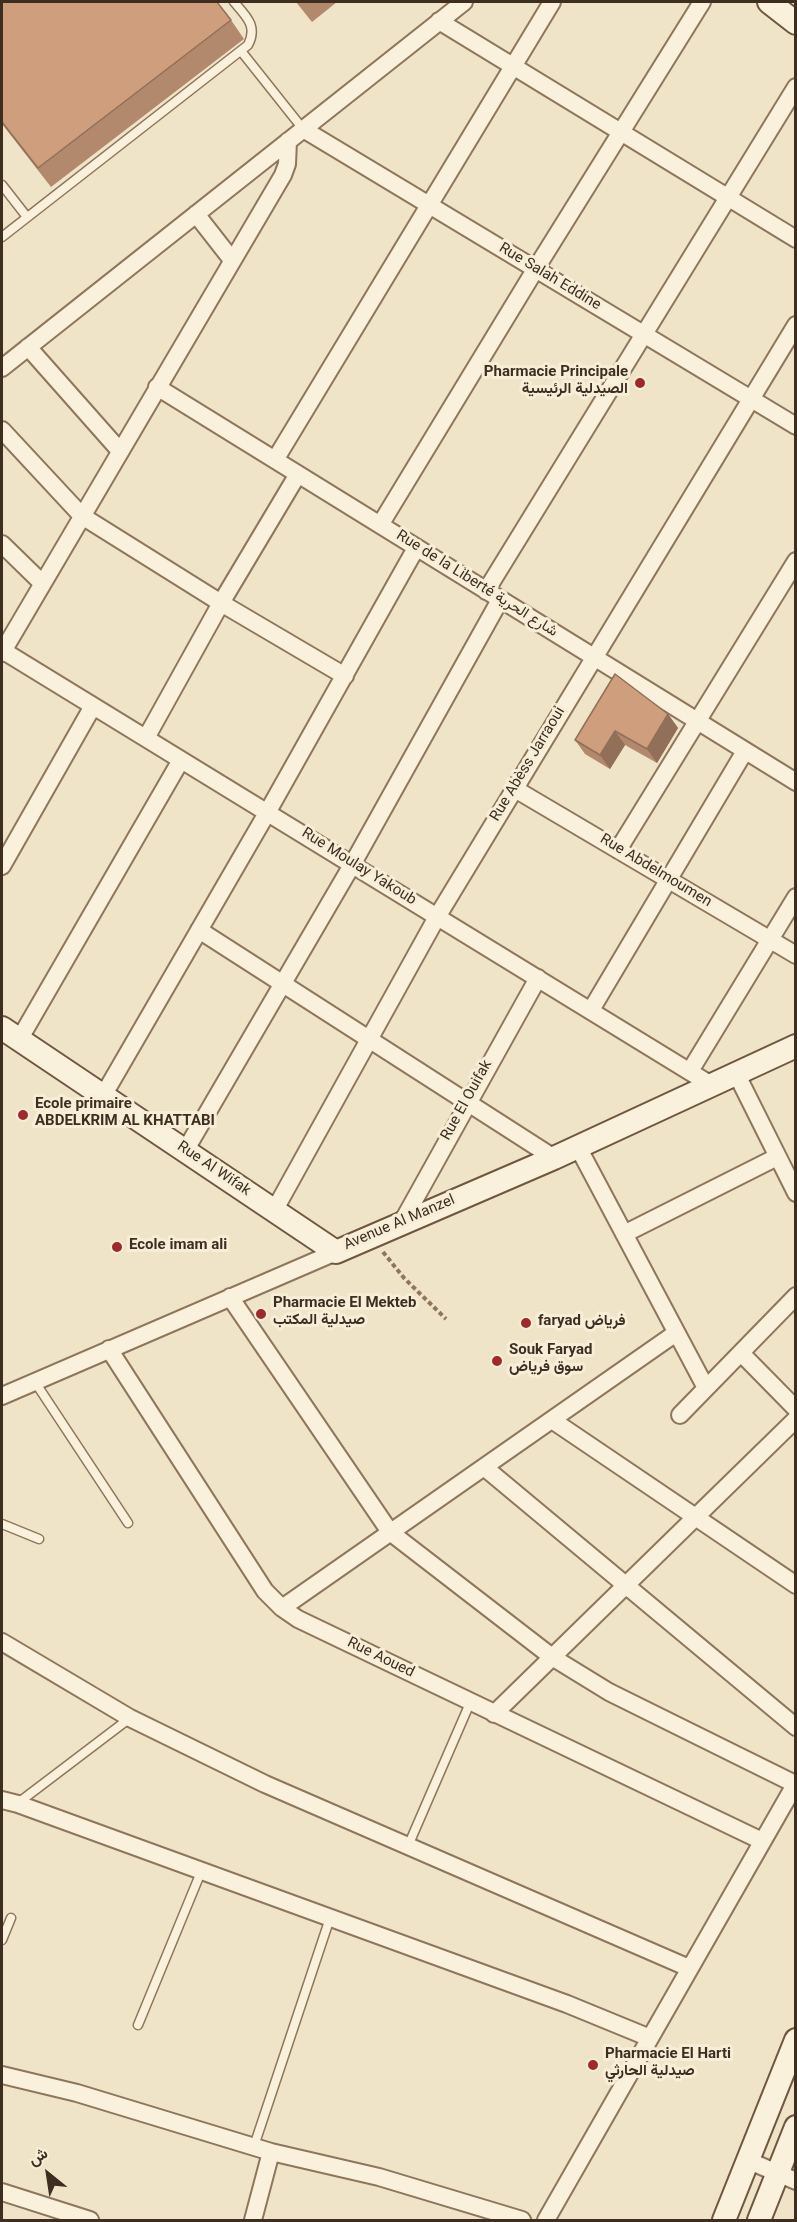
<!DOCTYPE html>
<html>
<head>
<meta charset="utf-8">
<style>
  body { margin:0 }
  #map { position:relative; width:797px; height:2222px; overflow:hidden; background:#f0e4c8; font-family:Georgia,Vazirmatn,serif }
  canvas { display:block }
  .frame { position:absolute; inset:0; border:3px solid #3d2e20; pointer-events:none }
  .north { position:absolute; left:18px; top:2144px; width:60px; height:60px; -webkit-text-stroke:4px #f7eed8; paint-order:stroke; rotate:330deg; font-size:16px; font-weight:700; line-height:24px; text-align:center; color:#3d2e20 }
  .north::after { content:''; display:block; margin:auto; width:21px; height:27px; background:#3d2e20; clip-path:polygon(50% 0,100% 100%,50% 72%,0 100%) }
</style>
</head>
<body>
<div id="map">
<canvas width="797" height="2222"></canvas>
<div class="frame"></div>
<div class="north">ش</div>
</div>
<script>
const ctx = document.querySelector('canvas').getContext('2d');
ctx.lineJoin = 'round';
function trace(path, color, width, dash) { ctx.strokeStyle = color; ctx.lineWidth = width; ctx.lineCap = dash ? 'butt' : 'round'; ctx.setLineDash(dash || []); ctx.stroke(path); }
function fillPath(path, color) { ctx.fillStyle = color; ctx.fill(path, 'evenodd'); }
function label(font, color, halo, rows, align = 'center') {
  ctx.font = font + ' Georgia,Vazirmatn,serif'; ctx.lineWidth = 6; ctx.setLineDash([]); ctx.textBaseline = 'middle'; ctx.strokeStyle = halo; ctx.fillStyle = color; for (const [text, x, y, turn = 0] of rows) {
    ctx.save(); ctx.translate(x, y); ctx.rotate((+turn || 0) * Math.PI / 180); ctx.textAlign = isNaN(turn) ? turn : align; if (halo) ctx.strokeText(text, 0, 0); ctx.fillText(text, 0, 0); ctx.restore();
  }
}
const path = new Path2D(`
  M 383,1252 L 404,1278 L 446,1319`);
const lane = new Path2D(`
  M 241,51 L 303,129
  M 2,185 L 27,217
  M 2,237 L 248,45 C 258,26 246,16 234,2
  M 35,1382 L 128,1523
  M 2,1524 L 39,1539
  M 18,1803 L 130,1718
  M 408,1846 L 470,1703
  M 2,1940 L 11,1918
  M 138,2025 L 201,1872
  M 254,2146 L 330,1918`);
const street = new Path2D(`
  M 439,21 L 796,239
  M 303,129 L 796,426
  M 196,214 L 232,260
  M 28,347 L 120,451
  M 2,368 L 464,2
  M 157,387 L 796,782
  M 2,430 L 82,516 L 221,603 L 345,676
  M 275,460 L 552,2
  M 380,525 L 535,270 L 702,2
  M 2,544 L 42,583
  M 486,591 L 796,87
  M 2,650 L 713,1086
  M 2,653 L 283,175 L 287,164 L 288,141
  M 146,738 L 221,603 L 298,474
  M 515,789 L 796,955
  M 618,850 L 796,561
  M 2,866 L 93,706
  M 199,930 L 554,1158
  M 591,1010 L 745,751
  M 19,1040 L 181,760
  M 690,1071 L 796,897
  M 737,1075 L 796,1193
  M 103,1096 L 267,813 L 416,548
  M 578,1147 L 706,1388
  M 185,1151 L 352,865 L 500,600
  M 274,1211 L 437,917 L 796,325
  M 401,1224 L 538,978
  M 624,1234 L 777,1157
  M 230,1297 L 390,1532 L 552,1657 L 609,1692 L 795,1784
  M 109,1349 L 265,1591 L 282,1608 L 298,1619 L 762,1841
  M 741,1353 L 796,1409
  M 2,1396 L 336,1252
  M 680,1415 L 796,1296
  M 552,1420 L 796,1585
  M 484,1467 L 796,1727
  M 282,1608 L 676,1333
  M 2,1642 L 130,1718 L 265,1784 L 689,1968
  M 494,1714 L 796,1419
  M 2,1800 L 18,1804 L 567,2004 L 650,2038
  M 2,2075 L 77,2093 L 271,2152 L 379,2177 L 522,2220
  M 747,2160 L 796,2181
  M 2,2192 L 90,2220
  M 253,2220 L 271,2152
  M 546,2220 L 796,1783`);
const secondary = new Path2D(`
  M 769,2 L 796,23
  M 2,1028 L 336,1252 L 554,1158 L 796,1046
  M 724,2220 L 796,2040
  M 759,2220 L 796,2127`);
const wall = new Path2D(`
  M 2,2 L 231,20 L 244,39 L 51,187 L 2,124 Z
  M 296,2 L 337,2 L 312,22 Z
  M 668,714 L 678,728 L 657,763 L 625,745 L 610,769 L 585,754 L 575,740 Z`);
const shadedWall = new Path2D(`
  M 668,714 L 678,728 L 657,763 L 647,749 Z
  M 615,731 L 625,745 L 610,769 L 600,755 Z`);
const building = new Path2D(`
  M 2,2 L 217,2 L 231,20 L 38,168 L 2,122 Z
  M 615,674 L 668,714 L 647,749 L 615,731 L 600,755 L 575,740 Z`);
const markers = [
  [640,383,6,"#9e2a2b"],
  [23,1115,6,"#9e2a2b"],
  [117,1247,6,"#9e2a2b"],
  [261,1314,6,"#9e2a2b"],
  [526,1323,6,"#9e2a2b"],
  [497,1361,6,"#9e2a2b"],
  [593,2065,6,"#9e2a2b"]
];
const streetNames = [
  ["Rue Salah Eddine",549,278,31],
  ["Rue de la Liberté شارع الحرية",476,585,32],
  ["Rue Abèss Jarraoui",529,765,-59],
  ["Rue Moulay Yakoub",358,868,32],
  ["Rue Abdelmoumen",655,872,31],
  ["Rue El Ouifak",468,1101,-61],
  ["Rue Al Wifak",213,1170,34],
  ["Avenue Al Manzel",400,1224,-23],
  ["Rue Aoued",380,1659,26]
];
const poiNames = [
  ["Pharmacie Principale",628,374,"right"],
  ["الصيدلية الرئيسية",628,391,"right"],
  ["Ecole primaire",35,1106],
  ["ABDELKRIM AL KHATTABI",35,1123],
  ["Ecole imam ali",129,1247],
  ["Pharmacie El Mekteb",273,1305],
  ["صيدلية المكتب",273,1322],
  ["faryad فرياض",538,1323],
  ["Souk Faryad",509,1352],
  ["سوق فرياض",509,1369],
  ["Pharmacie El Harti",605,2056],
  ["صيدلية الحارثي",605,2073]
];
trace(lane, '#8d765c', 11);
trace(street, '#8d765c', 20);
trace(secondary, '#6f573f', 26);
trace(path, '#8d765c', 4, [4.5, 3]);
trace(lane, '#faf1dc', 8);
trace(street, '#faf1dc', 16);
trace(secondary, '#faf1dc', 22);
fillPath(wall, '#b2896c');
fillPath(shadedWall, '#916f58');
fillPath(building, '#cf9f7d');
trace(building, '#916f58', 1.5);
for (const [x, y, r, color] of markers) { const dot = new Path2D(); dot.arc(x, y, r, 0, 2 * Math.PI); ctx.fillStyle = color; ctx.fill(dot); trace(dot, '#f7eed8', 2); }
label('15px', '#3d2e20', '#f7eed8', streetNames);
label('bold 15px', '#3d2e20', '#f7eed8', poiNames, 'left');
</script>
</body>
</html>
